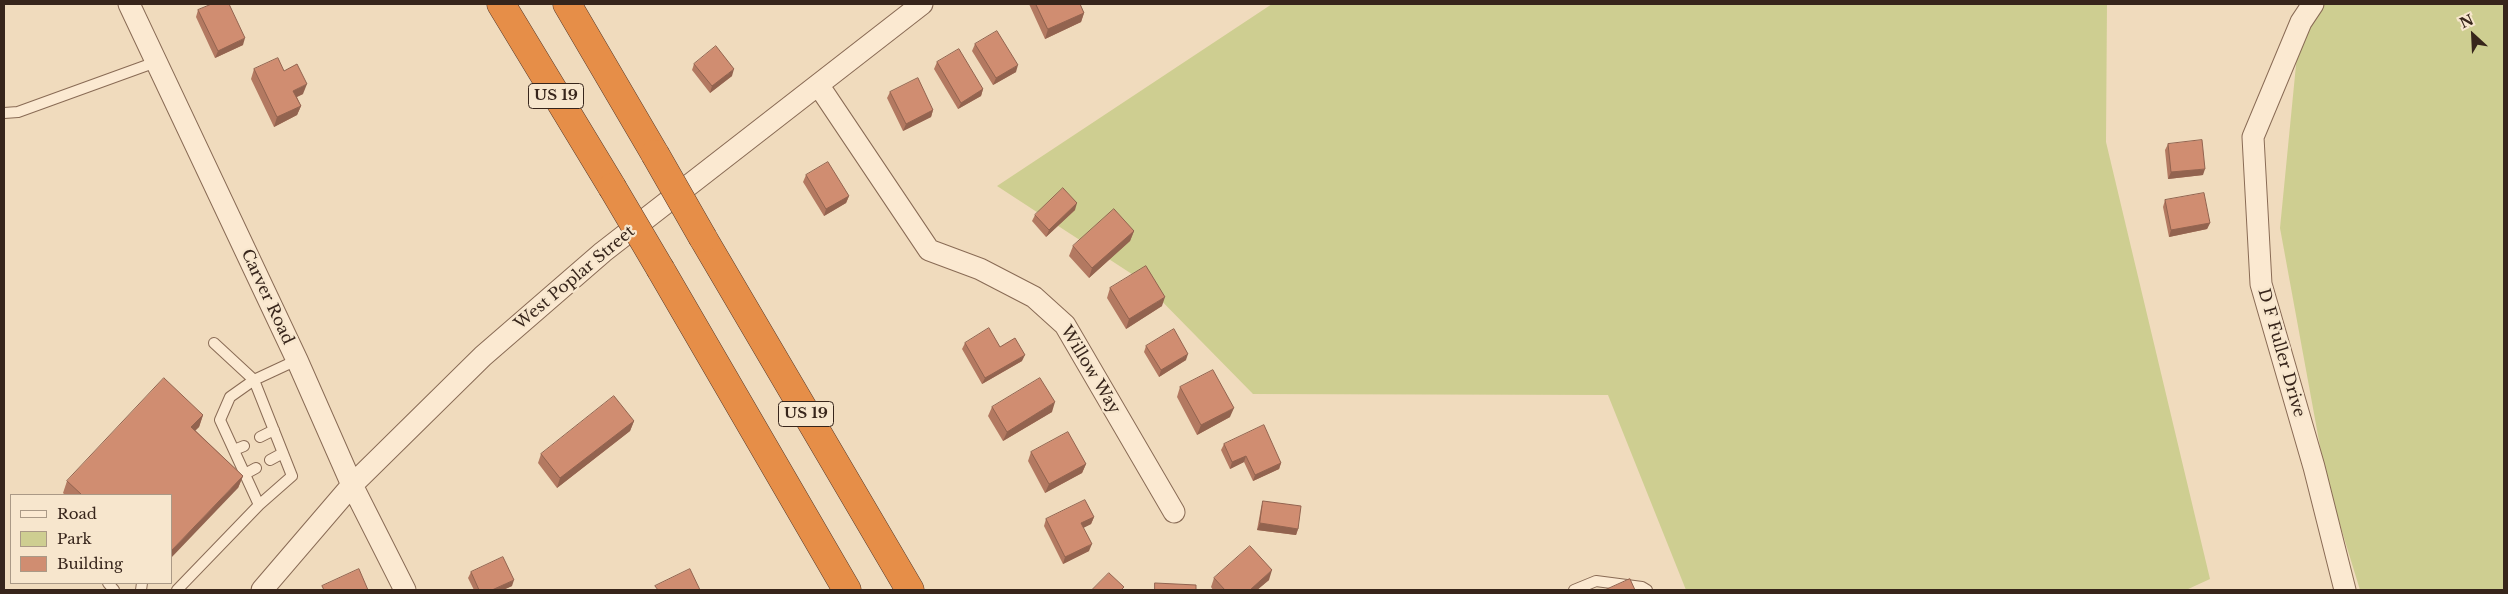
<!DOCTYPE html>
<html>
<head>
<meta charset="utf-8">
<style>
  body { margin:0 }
  #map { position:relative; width:2508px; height:594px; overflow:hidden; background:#f0dbbd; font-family:"Libre Baskerville",serif }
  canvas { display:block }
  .frame { position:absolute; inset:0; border:5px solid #37251b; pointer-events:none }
  .legend { position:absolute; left:10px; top:494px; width:162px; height:90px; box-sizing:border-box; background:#f7e6cd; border:1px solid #aa9986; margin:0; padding:6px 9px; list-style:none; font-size:15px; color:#37251b }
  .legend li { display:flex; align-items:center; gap:10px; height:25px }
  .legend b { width:25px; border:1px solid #aa9986 }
  .north { position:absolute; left:2448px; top:10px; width:50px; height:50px; -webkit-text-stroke:4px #f7e6cd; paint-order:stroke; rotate:335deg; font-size:14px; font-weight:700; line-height:20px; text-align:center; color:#37251b }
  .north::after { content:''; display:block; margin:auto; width:18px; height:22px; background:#37251b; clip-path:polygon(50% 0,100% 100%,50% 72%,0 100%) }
</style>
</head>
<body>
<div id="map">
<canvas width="2508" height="594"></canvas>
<div class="frame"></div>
<ul class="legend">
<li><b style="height:6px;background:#fbe9d1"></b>Road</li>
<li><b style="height:14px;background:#cece91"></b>Park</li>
<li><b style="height:14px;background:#d08d71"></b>Building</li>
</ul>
<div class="north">N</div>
</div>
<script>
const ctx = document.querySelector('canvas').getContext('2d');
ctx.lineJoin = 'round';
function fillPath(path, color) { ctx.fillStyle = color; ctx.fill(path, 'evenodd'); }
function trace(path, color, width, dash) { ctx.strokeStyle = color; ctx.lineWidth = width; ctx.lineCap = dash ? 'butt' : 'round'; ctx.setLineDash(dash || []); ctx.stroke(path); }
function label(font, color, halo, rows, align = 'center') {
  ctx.font = font + ' "Libre Baskerville",serif'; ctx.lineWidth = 4.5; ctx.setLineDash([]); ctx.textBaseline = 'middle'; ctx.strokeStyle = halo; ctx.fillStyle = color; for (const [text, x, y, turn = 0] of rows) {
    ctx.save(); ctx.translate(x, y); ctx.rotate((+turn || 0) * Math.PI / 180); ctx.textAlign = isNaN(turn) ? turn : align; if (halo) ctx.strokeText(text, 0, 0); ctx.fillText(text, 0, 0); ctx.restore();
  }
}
const green = new Path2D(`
  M 1272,4 L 2107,4 L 2106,142 L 2210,579 L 2186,590 L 1686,590 L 1608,395 L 1253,394 L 1141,280 L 997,186 Z
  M 2302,4 L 2504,4 L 2504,590 L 2360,590 L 2326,479 L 2280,228 Z`);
const lane = new Path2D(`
  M 4,113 L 18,112 L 156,62
  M 260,437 L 274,430
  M 234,450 L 244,446
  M 270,460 L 283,453
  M 245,474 L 256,468
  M 259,505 L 220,420 L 230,397 L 254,380 L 297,360
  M 108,583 L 114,590
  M 141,590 L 142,583
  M 177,590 L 259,505 L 292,476 L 254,380 L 214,343
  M 1574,590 L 1596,581 L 1642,587 L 1647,590`);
const street = new Path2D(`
  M 129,4 L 297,360 L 352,485 L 405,590
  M 2313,4 L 2301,22 L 2253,137 L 2261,284 L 2314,467 L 2345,590
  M 819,86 L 929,250 L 980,269 L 1034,297 L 1065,325 L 1174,512
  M 262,590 L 352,485 L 483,356 L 603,252 L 922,4`);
const highway = new Path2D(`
  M 501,4 L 612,187
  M 567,4 L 655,154
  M 703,238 L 910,590
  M 661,270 L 847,590`);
const highwayBridge = new Path2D(`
  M 655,154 L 703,238
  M 612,187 L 661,270`);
const wall = new Path2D(`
  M 1029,4 L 1080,4 L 1084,13 L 1081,22 L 1045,39 Z
  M 198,10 L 243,45 L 215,58 L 196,17 Z
  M 975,44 L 1016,72 L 993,85 L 972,51 Z
  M 937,62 L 983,89 L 981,96 L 958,109 L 934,69 Z
  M 694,64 L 732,76 L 710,93 L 692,70 Z
  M 254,69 L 284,71 L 303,94 L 297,97 L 301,106 L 297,115 L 274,127 L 251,79 Z
  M 890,92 L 933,110 L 931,117 L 903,131 L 887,98 Z
  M 2168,144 L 2203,175 L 2168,179 L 2165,150 Z
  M 806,175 L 849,196 L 846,203 L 824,216 L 803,182 Z
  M 2165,200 L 2210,223 L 2207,229 L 2169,237 L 2163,207 Z
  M 1075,210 L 1046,237 L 1032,221 L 1035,215 Z
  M 1134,231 L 1130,241 L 1089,278 L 1069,256 L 1073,246 Z
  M 1110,288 L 1162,306 L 1126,329 L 1107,298 Z
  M 965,343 L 1000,347 L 1022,361 L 982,384 L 962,349 Z
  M 1146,346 L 1186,360 L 1159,377 L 1144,352 Z
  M 1180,387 L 1230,417 L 1197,435 L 1177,397 Z
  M 992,407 L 1052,412 L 1003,441 L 988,416 Z
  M 203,415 L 199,427 L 195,430 L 243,476 L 238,488 L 171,495 L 65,495 L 63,493 L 67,481 Z
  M 634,421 L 630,431 L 557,488 L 538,463 L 541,454 Z
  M 1224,444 L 1281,463 L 1279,469 L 1253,481 L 1244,462 L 1230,469 L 1221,450 Z
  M 1031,452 L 1086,464 L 1082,473 L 1045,493 L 1028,461 Z
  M 1263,501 L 1298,529 L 1296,535 L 1257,530 L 1261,508 Z
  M 1094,517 L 1091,524 L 1083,528 L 1089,551 L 1063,564 L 1044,526 L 1046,519 Z
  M 471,572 L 512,586 L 503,590 L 474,590 L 468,578 Z
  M 1214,578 L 1269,580 L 1257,590 L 1213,590 L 1211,587 Z`);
const shadedWall = new Path2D(`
  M 1084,13 L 1081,22 L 1045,39 L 1048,29 Z
  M 245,38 L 243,45 L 215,58 L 218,51 Z
  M 1018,65 L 1016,72 L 993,85 L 996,78 Z
  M 734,69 L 732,76 L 710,93 L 712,86 Z
  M 307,84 L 303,94 L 290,100 L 293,91 Z
  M 983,89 L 981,96 L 958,109 L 961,103 Z
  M 301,106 L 297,115 L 274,127 L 277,117 Z
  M 933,110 L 931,117 L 903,131 L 906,124 Z
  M 2205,169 L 2203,175 L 2168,179 L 2171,172 Z
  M 849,196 L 846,203 L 824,216 L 826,209 Z
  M 1077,203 L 1075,210 L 1046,237 L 1049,230 Z
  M 2210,223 L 2207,229 L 2169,237 L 2171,230 Z
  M 1134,231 L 1130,241 L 1089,278 L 1092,268 Z
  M 1165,297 L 1162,306 L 1126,329 L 1129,319 Z
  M 1188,354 L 1186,360 L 1159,377 L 1161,370 Z
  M 1025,355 L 1022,361 L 982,384 L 985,378 Z
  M 1055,402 L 1052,412 L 1003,441 L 1007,432 Z
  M 1234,408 L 1230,417 L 1197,435 L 1201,425 Z
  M 203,415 L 199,427 L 187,439 L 191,427 Z
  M 634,421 L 630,431 L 557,488 L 560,478 Z
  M 1246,456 L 1244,462 L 1230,469 L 1232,462 Z
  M 1281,463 L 1279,469 L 1253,481 L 1255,475 Z
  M 1086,464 L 1082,473 L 1045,493 L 1049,484 Z
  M 243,476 L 238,488 L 171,558 L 171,551 Z
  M 1094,517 L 1091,524 L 1079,530 L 1081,523 Z
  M 1260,523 L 1298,529 L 1296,535 L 1257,530 Z
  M 1092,544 L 1089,551 L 1063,564 L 1065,557 Z
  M 1272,570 L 1269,580 L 1257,590 L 1250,590 Z
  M 514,580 L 512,586 L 503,590 L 492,590 Z`);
const building = new Path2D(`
  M 212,4 L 229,4 L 245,38 L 218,51 L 198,10 Z
  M 1036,4 L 1080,4 L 1084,13 L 1048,29 Z
  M 997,31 L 1018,65 L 996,78 L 975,44 Z
  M 716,46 L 734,69 L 712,86 L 694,64 Z
  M 959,49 L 983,89 L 961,103 L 937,62 Z
  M 278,58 L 284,71 L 297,64 L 307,84 L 293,91 L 301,106 L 277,117 L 254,69 Z
  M 918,78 L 933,110 L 906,124 L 890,92 Z
  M 2202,140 L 2205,169 L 2171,172 L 2168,144 Z
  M 828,162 L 849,196 L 826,209 L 806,175 Z
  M 1063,188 L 1077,203 L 1049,230 L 1035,215 Z
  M 2204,193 L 2210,223 L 2171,230 L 2165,200 Z
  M 1114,209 L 1134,231 L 1092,268 L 1073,246 Z
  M 1146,266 L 1165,297 L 1129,319 L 1110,288 Z
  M 989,328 L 1000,347 L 1015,338 L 1025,355 L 985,378 L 965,343 Z
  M 1174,329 L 1188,354 L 1161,370 L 1146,346 Z
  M 1213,370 L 1234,408 L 1201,425 L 1180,387 Z
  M 164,378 L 203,415 L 191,427 L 243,476 L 171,551 L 171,495 L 82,495 L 67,481 Z
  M 1040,378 L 1055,402 L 1007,432 L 992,407 Z
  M 614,396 L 634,421 L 560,478 L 541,454 Z
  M 1264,425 L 1281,463 L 1255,475 L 1246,456 L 1232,462 L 1224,444 Z
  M 1068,432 L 1086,464 L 1049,484 L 1031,452 Z
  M 1085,500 L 1094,517 L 1081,523 L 1092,544 L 1065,557 L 1046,519 Z
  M 1263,501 L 1301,506 L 1298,529 L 1260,523 Z
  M 1250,546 L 1272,570 L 1250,590 L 1225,590 L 1214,578 Z
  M 503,557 L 514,580 L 492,590 L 479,590 L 471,572 Z
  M 359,569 L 368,590 L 324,590 L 322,586 Z
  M 690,569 L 700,590 L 658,590 L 655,586 Z
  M 1109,573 L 1124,587 L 1121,590 L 1092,590 Z
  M 1630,579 L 1635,590 L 1605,590 Z
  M 1155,583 L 1196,585 L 1196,590 L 1155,590 Z`);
const shields = [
  [556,96,55],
  [806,414,55]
];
const shieldNames = [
  ["US 19",556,96],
  ["US 19",806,414]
];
const streetNames = [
  ["West Poplar Street",575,278,-40],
  ["Carver Road",267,297,65],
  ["D F Fuller Drive",2281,353,74],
  ["Willow Way",1090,370,59]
];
fillPath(green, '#cece91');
trace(lane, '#896b55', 12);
trace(street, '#896b55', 23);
trace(highway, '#56392a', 29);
trace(lane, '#fbe9d1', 10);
trace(street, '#fbe9d1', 21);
trace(highway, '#e68e48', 28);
trace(highwayBridge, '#56392a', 29, []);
trace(highwayBridge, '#e68e48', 28);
fillPath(wall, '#b37961');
fillPath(shadedWall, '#92634f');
fillPath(building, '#d08d71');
trace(building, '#92634f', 1);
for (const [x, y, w] of shields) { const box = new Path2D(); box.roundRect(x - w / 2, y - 12.5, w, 25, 4); ctx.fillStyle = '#f7e6cd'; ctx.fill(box); trace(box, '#37251b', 1); }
label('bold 15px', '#37251b', null, shieldNames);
label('16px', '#37251b', '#f7e6cd', streetNames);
</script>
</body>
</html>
